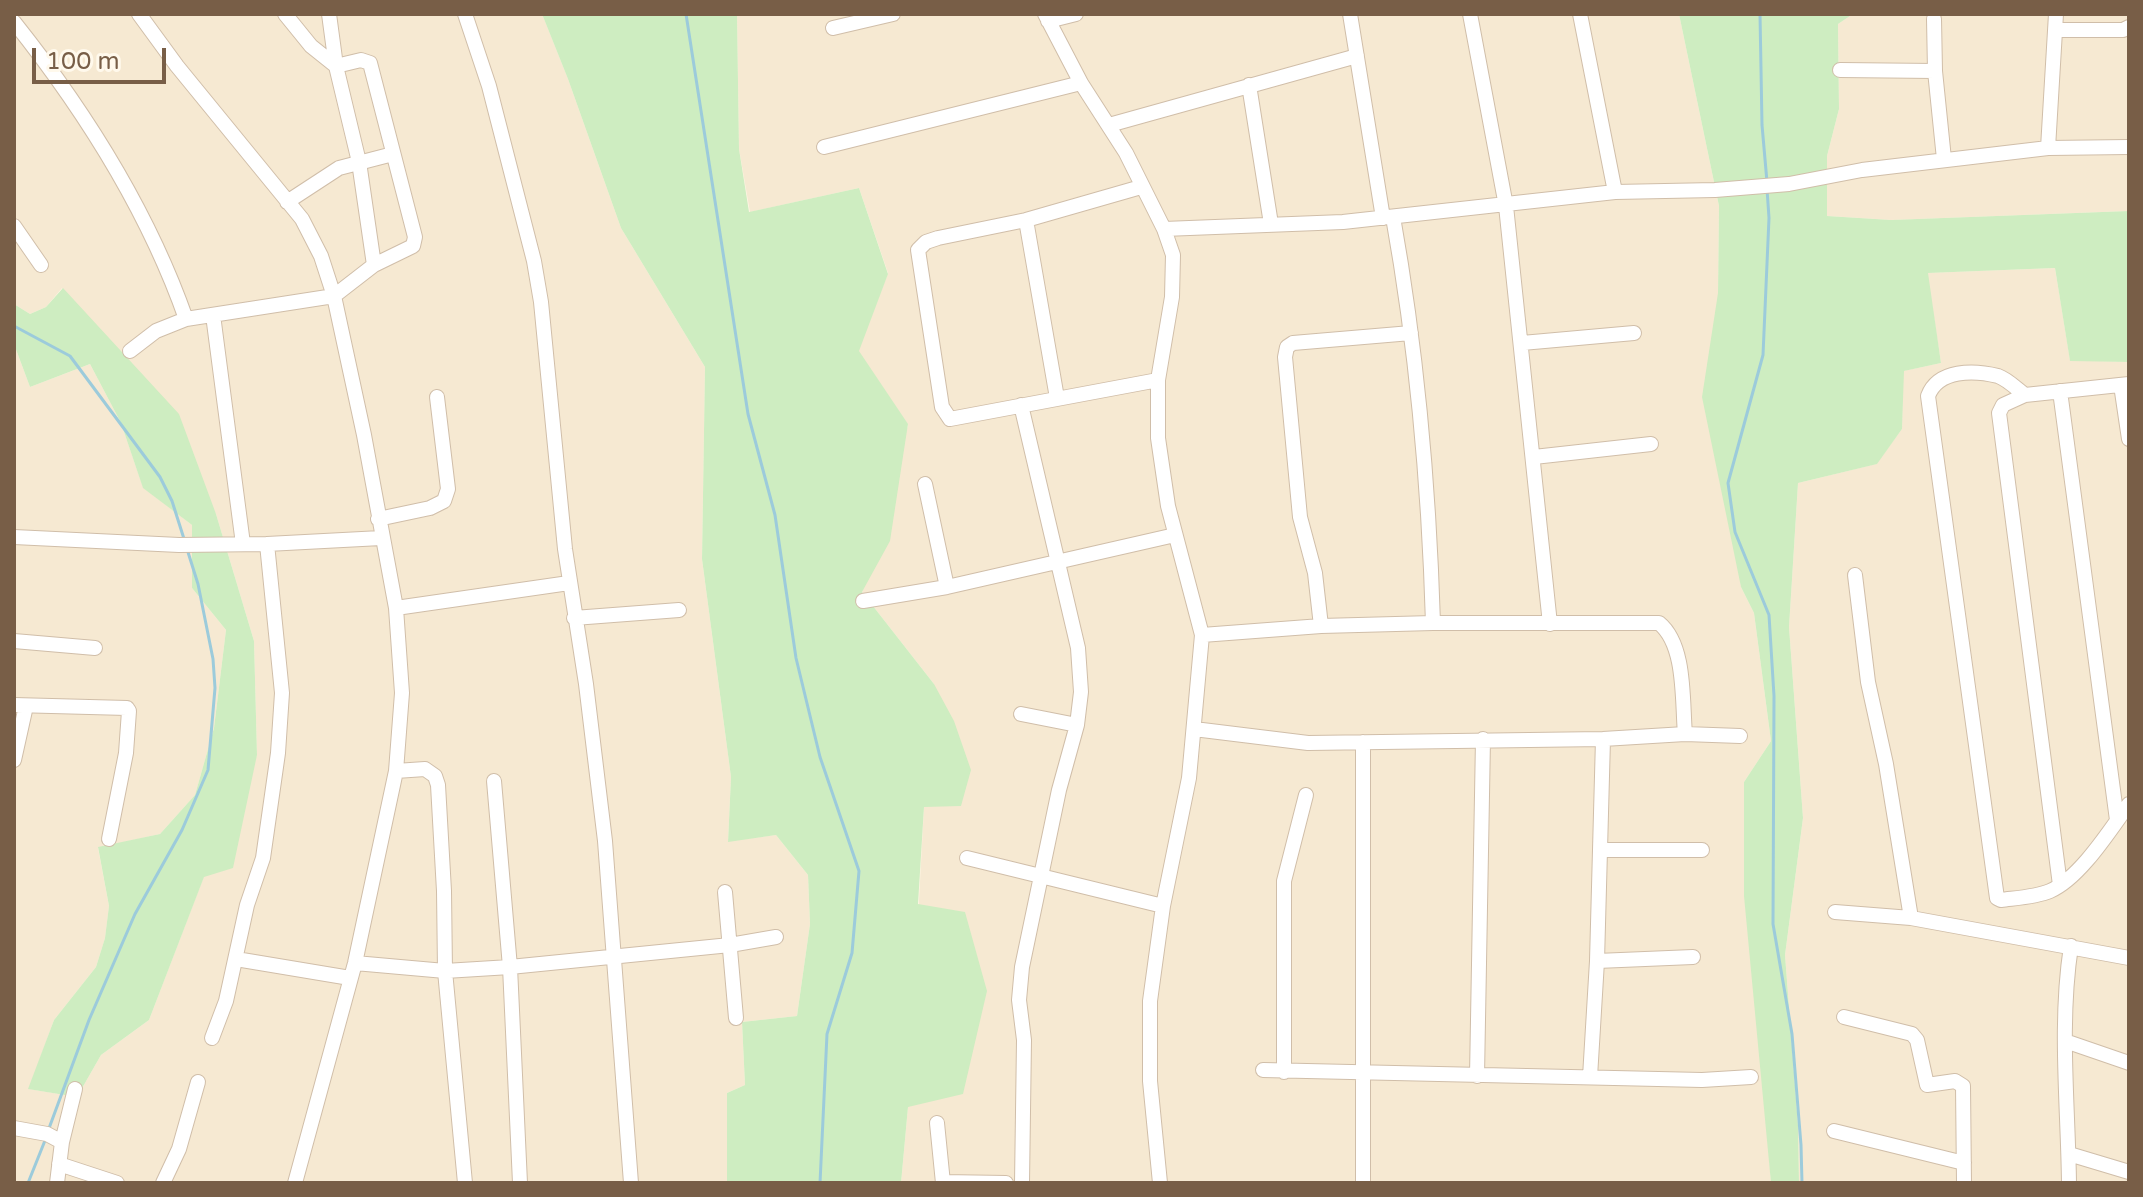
<!DOCTYPE html>
<html>
<head>
<meta charset="utf-8">
<style>
  body { margin:0 }
  #map { position:relative; width:2143px; height:1197px; overflow:hidden; background:#fef6e4; font-family:"Varela Round",sans-serif }
  canvas { display:block }
  .frame { position:absolute; inset:0; border:16px solid #785e47; pointer-events:none }
  .scale { position:absolute; left:32px; top:48px; width:134px; height:36px; box-sizing:border-box; border:4px solid #785e47; border-top:0; padding-left:10px; font-size:24px; line-height:28px; white-space:nowrap; color:#785e47; -webkit-text-stroke:6px #fff9ec; paint-order:stroke }
</style>
</head>
<body>
<div id="map">
<canvas width="2143" height="1197"></canvas>
<div class="frame"></div>
<div class="scale">100 m</div>
</div>
<script>
const ctx = document.querySelector('canvas').getContext('2d');
ctx.lineJoin = 'round';
function fillPath(path, color) { ctx.fillStyle = color; ctx.fill(path, 'evenodd'); }
function trace(path, color, width, dash) { ctx.strokeStyle = color; ctx.lineWidth = width; ctx.lineCap = dash ? 'butt' : 'round'; ctx.setLineDash(dash || []); ctx.stroke(path); }
const residential = new Path2D(`
  M 14,14 L 542,14 L 568,79 L 621,228 L 705,367 L 702,559 L 731,777 L 728,841 L 776,835 L 808,875 L 810,924 L 797,1016 L 742,1022 L 745,1085 L 727,1093 L 727,1183 L 14,1183 L 14,344 L 30,387 L 90,364 L 121,423 L 143,487 L 192,525 L 192,588 L 226,630 L 214,728 L 195,795 L 160,834 L 98,848 L 109,906 L 105,938 L 96,967 L 54,1020 L 29,1089 L 77,1097 L 101,1055 L 149,1020 L 204,876 L 257,755 L 254,641 L 216,514 L 62,288 L 46,307 L 30,314 L 14,304 Z
  M 737,14 L 1679,14 L 1719,206 L 1718,293 L 1741,587 L 1754,613 L 1771,741 L 1744,782 L 1771,1183 L 901,1183 L 908,1107 L 924,807 L 934,684 L 862,592 L 908,425 L 858,351 L 888,273 L 859,188 L 750,212 L 739,149 Z
  M 1853,14 L 2129,14 L 2129,211 L 1891,220 L 1827,216 L 1827,156 L 1839,109 L 1838,24 Z
  M 2055,268 L 2070,360 L 2129,362 L 2129,1183 L 1799,1183 L 1798,1125 L 1785,955 L 1803,818 L 1789,627 L 1798,483 L 1876,464 L 1902,429 L 1903,371 L 1941,363 L 1927,273 Z`);
const green = new Path2D(`
  M 542,14 L 737,14 L 739,149 L 749,212 L 859,188 L 888,274 L 859,351 L 908,424 L 890,541 L 862,592 L 934,684 L 954,721 L 971,770 L 961,806 L 924,807 L 918,904 L 965,912 L 987,991 L 963,1094 L 908,1107 L 901,1183 L 727,1183 L 727,1093 L 745,1085 L 742,1022 L 797,1016 L 810,924 L 808,875 L 776,835 L 728,842 L 731,777 L 702,559 L 705,367 L 621,228 L 568,79 Z
  M 1679,14 L 1853,14 L 1838,24 L 1839,109 L 1827,156 L 1827,216 L 1891,220 L 2129,211 L 2129,362 L 2070,361 L 2055,268 L 1928,273 L 1941,363 L 1904,371 L 1902,429 L 1877,464 L 1798,483 L 1789,627 L 1803,818 L 1785,955 L 1798,1125 L 1799,1183 L 1771,1183 L 1744,896 L 1744,782 L 1771,741 L 1754,613 L 1741,587 L 1702,397 L 1718,293 L 1719,206 Z
  M 63,288 L 179,414 L 216,514 L 254,641 L 257,755 L 233,868 L 204,877 L 149,1020 L 101,1055 L 77,1097 L 28,1089 L 54,1020 L 96,967 L 105,938 L 109,906 L 98,847 L 160,834 L 195,795 L 214,728 L 226,630 L 192,588 L 192,525 L 143,488 L 121,423 L 90,364 L 30,387 L 14,344 L 14,304 L 30,314 L 46,307 Z`);
const stream = new Path2D(`
  M 686,14 L 748,414 L 775,515 L 796,658 L 820,757 L 859,871 L 852,953 L 827,1034 L 820,1183
  M 1760,14 L 1762,125 L 1767,182
  M 1767,189 L 1769,218 L 1763,355 L 1728,483 L 1735,532 L 1769,615 L 1774,696 L 1773,924 L 1792,1034 L 1801,1145 L 1802,1183
  M 14,326 L 70,356 L 160,477 L 172,501 L 185,542
  M 48,1131 L 89,1020 L 135,914 L 182,830 L 208,770 L 215,688 L 213,659 L 198,584 L 187,549
  M 28,1183 L 46,1138`);
const minor = new Path2D(`
  M 139,14 L 177,66 L 302,219 L 321,256 L 334,296 L 364,435 L 396,608 L 402,693 L 396,771 L 355,963 L 295,1183
  M 329,14 L 336,66 L 359,162 L 374,265
  M 465,14 L 489,86 L 534,261 L 541,302 L 565,549 L 586,684 L 605,841 L 631,1183
  M 1045,14 L 1081,83 L 1126,153 L 1164,229 L 1173,255 L 1172,297 L 1158,380 L 1158,438 L 1168,506 L 1202,635 L 1189,778 L 1163,906 L 1150,1001 L 1150,1081 L 1160,1183
  M 1350,14 L 1383,218
  M 1470,14 L 1506,206 L 1550,624
  M 1580,14 L 1615,192
  M 1934,19 L 1935,71 L 1944,159
  M 1048,21 L 1076,14
  M 14,22 C 85,111 148,211 186,319
  M 833,28 L 893,14
  M 2055,30 L 2123,30 L 2129,27
  M 1840,70 L 1935,71
  M 1249,85 L 1271,224
  M 1109,125 L 1357,56
  M 824,147 L 1081,83
  M 2048,148 L 2056,14
  M 1141,187 L 1026,220 L 938,238 L 926,242 L 918,250 L 942,407 L 950,419 L 1158,380
  M 287,202 L 339,168 L 393,154
  M 1393,217 C 1417,351 1429,487 1433,623
  M 1026,220 L 1057,398
  M 14,226 L 41,265
  M 1164,229 L 1343,222 L 1615,192 L 1715,190 L 1789,184 L 1862,170 L 2048,148 L 2129,147
  M 213,315 L 243,544
  M 1522,343 L 1634,333
  M 130,351 L 156,331 L 186,319 L 334,296 L 374,265 L 413,246 L 415,237 L 370,63 L 361,60 L 336,66 L 311,46 L 285,14
  M 2129,384 L 2025,395 C 2017,389 2007,379 1998,376 C 1974,370 1938,369 1928,396 L 1997,898 L 2001,900 C 2016,898 2036,897 2050,891 C 2080,878 2110,830 2129,804
  M 2121,385 L 2129,439
  M 2060,391 L 2117,820
  M 2025,395 L 2003,405 L 1999,413 L 2060,885
  M 1021,405 L 1078,648 L 1081,692 L 1077,725 L 1059,790 L 1022,967 L 1019,1000 L 1024,1040 L 1022,1183
  M 1534,457 L 1651,444
  M 925,484 L 947,587
  M 378,519 L 430,508 L 444,501 L 448,489 L 437,397
  M 14,537 L 179,545 L 267,544 L 381,538
  M 1855,575 L 1868,682 L 1886,764 L 1911,918
  M 863,601 L 947,587 L 1175,535
  M 396,608 L 569,583
  M 574,618 L 679,610
  M 1321,626 L 1315,573 L 1300,517 L 1285,357 L 1287,347 L 1293,343 L 1411,333
  M 1202,635 L 1321,626 L 1433,623 L 1659,623 C 1686,645 1682,700 1685,734
  M 14,641 L 95,648
  M 14,705 L 127,708 L 129,711 L 126,753 L 109,839
  M 1021,714 L 1077,725
  M 1194,729 L 1308,743 L 1603,739 L 1685,734 L 1740,736
  M 1363,742 L 1363,1183
  M 14,760 L 26,706
  M 396,771 L 425,769 L 435,776 L 438,785 L 444,891 L 445,971 L 465,1183
  M 494,781 L 510,967 L 520,1183
  M 1601,850 L 1702,850
  M 967,858 L 1163,906
  M 725,892 L 736,1018
  M 1835,912 L 1911,918 L 2129,958
  M 236,959 L 350,978
  M 1597,961 L 1693,957
  M 355,963 L 445,971 L 510,967 L 730,945 L 776,937
  M 1844,1017 L 1912,1034 L 1917,1040 L 1927,1085 L 1955,1081 L 1963,1086 L 1964,1183
  M 212,1038 L 226,1001 L 247,905 L 263,858 L 278,753 L 282,693 L 267,544
  M 2065,1041 L 2129,1063
  M 1263,1070 L 1702,1080 L 1751,1077
  M 1284,1072 L 1284,881 L 1306,795
  M 1477,1076 L 1483,739
  M 1590,1077 L 1597,961 L 1603,739
  M 937,1123 L 943,1183
  M 14,1128 L 47,1134 L 62,1142
  M 1834,1131 L 1964,1163
  M 2069,1154 L 2129,1172
  M 59,1164 L 117,1183
  M 943,1182 L 1006,1183
  M 57,1183 L 62,1142 L 75,1089
  M 163,1183 L 179,1149 L 198,1082
  M 2069,1183 C 2068,1104 2059,1024 2071,946`);
fillPath(residential, '#f6e9d2');
fillPath(green, '#ceedc1');
trace(stream, '#9ccbdb', 3);
trace(minor, '#d0bea9', 16);
trace(minor, '#fff', 14);
</script>
</body>
</html>
